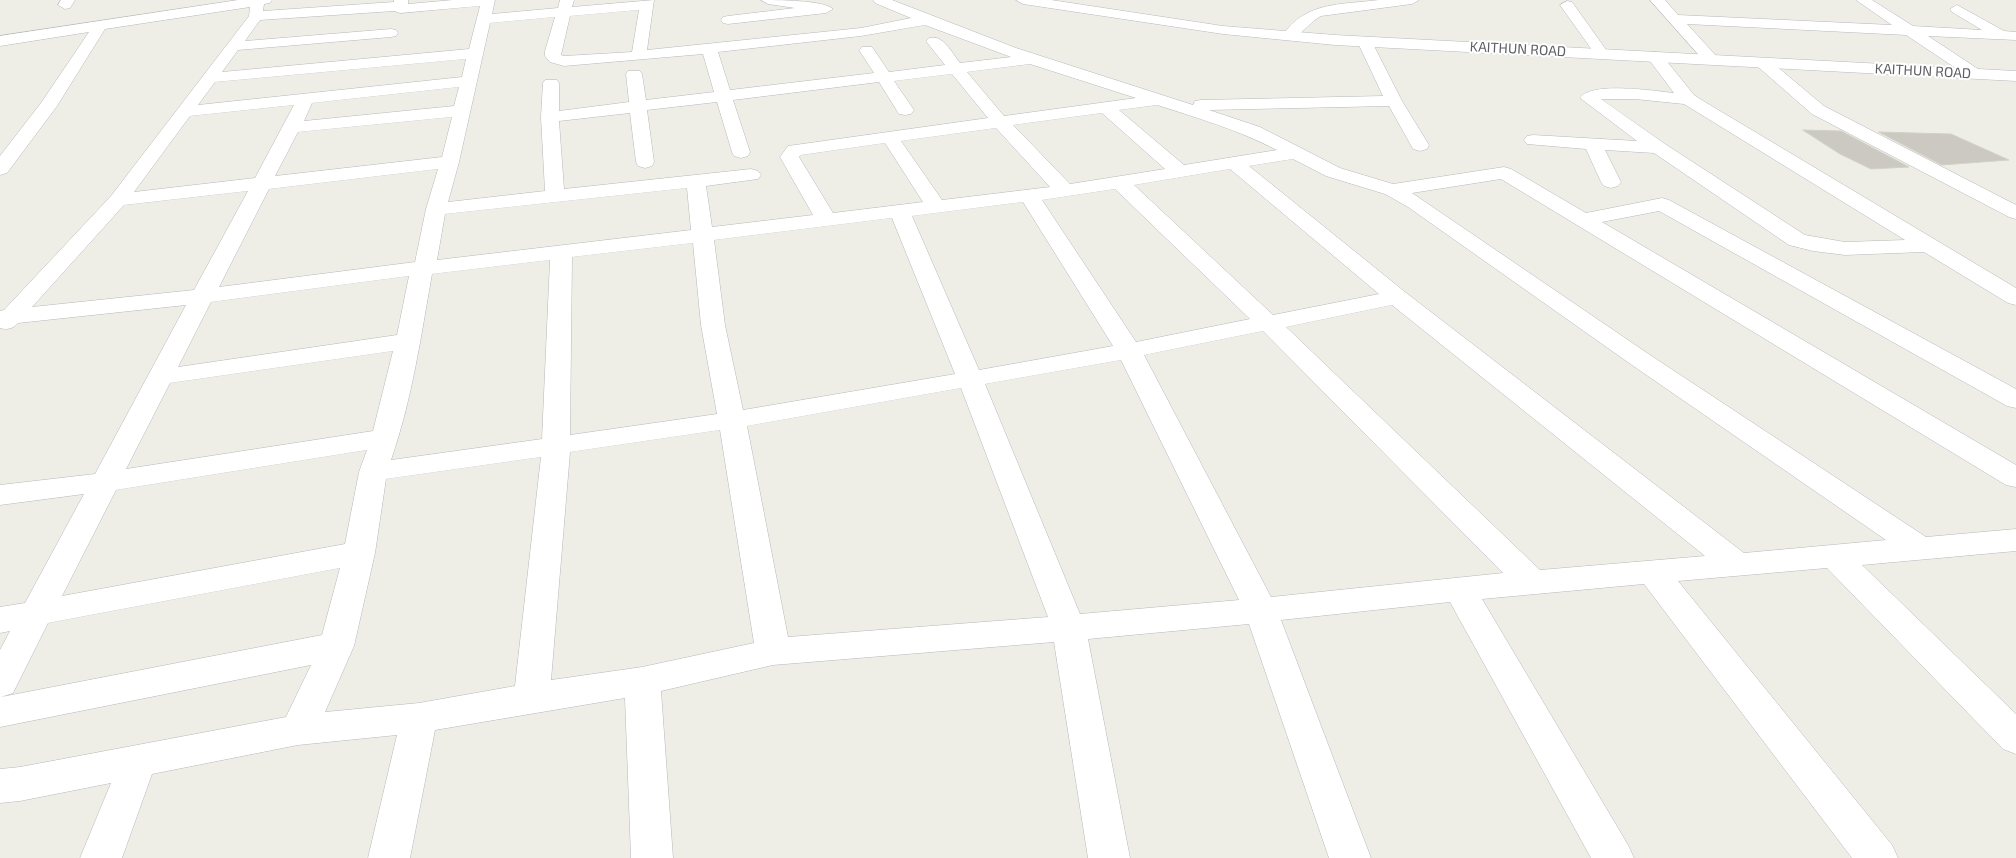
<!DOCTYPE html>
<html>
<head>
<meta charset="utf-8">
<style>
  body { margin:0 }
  canvas { display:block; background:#efeee6 }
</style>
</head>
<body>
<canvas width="2016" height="858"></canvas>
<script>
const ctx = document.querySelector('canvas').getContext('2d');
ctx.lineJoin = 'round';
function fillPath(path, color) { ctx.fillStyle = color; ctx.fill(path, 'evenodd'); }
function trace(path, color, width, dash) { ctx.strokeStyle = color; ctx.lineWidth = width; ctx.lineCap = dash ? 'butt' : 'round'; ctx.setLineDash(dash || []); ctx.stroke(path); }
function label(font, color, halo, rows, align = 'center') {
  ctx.font = font + ' "Exo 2",sans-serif'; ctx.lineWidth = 4; ctx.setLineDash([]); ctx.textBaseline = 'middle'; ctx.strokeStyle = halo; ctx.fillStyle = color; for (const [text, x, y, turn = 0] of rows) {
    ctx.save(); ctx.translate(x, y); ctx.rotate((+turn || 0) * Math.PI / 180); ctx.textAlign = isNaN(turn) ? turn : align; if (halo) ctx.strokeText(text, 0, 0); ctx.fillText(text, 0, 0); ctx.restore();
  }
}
const building = new Path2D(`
  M 1803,130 L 1841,131 L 1909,167 L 1871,169 L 1840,154 Z
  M 1879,132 L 1951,134 L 2009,160 L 1942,165 Z`);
const street = new Path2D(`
  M 61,0 L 75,0 L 70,8 L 65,9 L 58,5 Z
  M 238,0 L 272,0 L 270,3 L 264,4 L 263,11 L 394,2 L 394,0 L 408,0 L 408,4 L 453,0 L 495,0 L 492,14 L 558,8 L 560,0 L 574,0 L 572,7 L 654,0 L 647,50 L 861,28 L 911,18 L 875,3 L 873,0 L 892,0 L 1016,48 L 1193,105 L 1195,101 L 1201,100 L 1383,96 L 1357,41 L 1360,38 L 1370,38 L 1402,101 L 1429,145 L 1427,149 L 1420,151 L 1413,149 L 1389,106 L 1209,110 L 1260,127 L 1340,168 L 1393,184 L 1504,167 L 1511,169 L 1586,213 L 1662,198 L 1669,200 L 2016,389 L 2016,408 L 2007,406 L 1659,211 L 1602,222 L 2016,465 L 2016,487 L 2006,485 L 1501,179 L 1412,193 L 1650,355 L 1926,537 L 2016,529 L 2016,551 L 1862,565 L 2016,714 L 2016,754 L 2003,749 L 1827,568 L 1678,581 L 1892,845 L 1898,858 L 1852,858 L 1644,584 L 1482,599 L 1628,845 L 1634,858 L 1591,858 L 1450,602 L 1281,620 L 1371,858 L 1329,858 L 1249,624 L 1088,639 L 1130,858 L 1088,858 L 1054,642 L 773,665 L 661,691 L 673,858 L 631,858 L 625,698 L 435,730 L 410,858 L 368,858 L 397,735 L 298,745 L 152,774 L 122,858 L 80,858 L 111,783 L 20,801 L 0,803 L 0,769 L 20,767 L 286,717 L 311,665 L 0,727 L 0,650 L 10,631 L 0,633 L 0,607 L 25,603 L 84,494 L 0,505 L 0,485 L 95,474 L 186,305 L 18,323 C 13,329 7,330 0,328 L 0,311 L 4,310 L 111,196 L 249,16 L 250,7 L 105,29 L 57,106 L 7,173 L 0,175 L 0,156 L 41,103 L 89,32 L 0,46 L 0,36 ZM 480,6 L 469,49 L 222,72 L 238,50 L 391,37 L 396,36 L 398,33 L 396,30 L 391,29 L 245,41 L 260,20 L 394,11 L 400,13 ZM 639,10 L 632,52 L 564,56 L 561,55 L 570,16 ZM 555,17 L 545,51 L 545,56 L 550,62 L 564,66 L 703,54 L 714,92 L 646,100 L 642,74 L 640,71 L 628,71 L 626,74 L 629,102 L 559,111 L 559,83 L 557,80 L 545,80 L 543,83 L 541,117 L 545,191 L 448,202 L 459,162 L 490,23 ZM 925,25 L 1011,57 L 960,63 C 952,53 943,34 929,38 L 926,41 L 945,65 L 889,72 L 872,47 L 862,47 L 859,50 L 874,73 L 730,90 L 718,52 L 861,36 ZM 466,59 L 462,77 L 198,105 L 215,82 ZM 1030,64 L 1136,98 L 1004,116 L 967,72 ZM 952,74 L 988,118 L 788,146 L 780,157 L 813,215 L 712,227 L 706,186 L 758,179 L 761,175 L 758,171 L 751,169 L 564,189 L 559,121 L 630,113 L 636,162 L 638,166 L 645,168 L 652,166 L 654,162 L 647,110 L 717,102 L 732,152 L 734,156 L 741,158 L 748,156 L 750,152 L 733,100 L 879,82 L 899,114 L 905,115 L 911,114 L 914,110 L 894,81 ZM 459,87 L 454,106 L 304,121 L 312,103 ZM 294,105 L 255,178 L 134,192 L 190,116 ZM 1157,105 C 1198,118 1238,130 1277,150 L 1184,165 L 1119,110 ZM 1102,113 L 1165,169 L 1070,184 L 1013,125 ZM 452,117 L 442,157 L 275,176 L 298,132 ZM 996,128 L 1050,187 L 942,200 L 901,141 ZM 885,143 L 923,202 L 833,213 L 799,157 L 801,155 ZM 1293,159 L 1326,176 L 1385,194 L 1408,207 L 1632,365 L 1886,540 L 1744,553 L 1405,292 L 1249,166 ZM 438,169 L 426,209 L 415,262 L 219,287 L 269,189 ZM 1230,169 L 1379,294 L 1273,315 L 1134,185 ZM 687,188 L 691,230 L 437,260 L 445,214 ZM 1115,189 L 1250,319 L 1136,342 L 1042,200 ZM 248,191 L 194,290 L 32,307 L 124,205 ZM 1023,202 L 1113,346 L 979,370 L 912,216 ZM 892,218 L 955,374 L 743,410 L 725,325 L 714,240 ZM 693,243 L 701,325 L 717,414 L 570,435 L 572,257 ZM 550,260 L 542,439 L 391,460 C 412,400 421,336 432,274 ZM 409,276 L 397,335 L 178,367 L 211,302 ZM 1392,305 L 1705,556 L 1540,570 L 1286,327 ZM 1263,331 L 1503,573 L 1271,597 L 1144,355 ZM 393,351 L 373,431 L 126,469 L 170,383 ZM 1121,360 L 1239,600 L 1080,614 L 985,384 ZM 961,388 L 1048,617 L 788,637 L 747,426 ZM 720,430 L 754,643 L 642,667 L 551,680 L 570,452 ZM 367,450 L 359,472 L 345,544 L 62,596 L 116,490 ZM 541,457 L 515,686 L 419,703 L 325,712 L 354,646 L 375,553 L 386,479 ZM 340,568 L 322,635 L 1,697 L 13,693 L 48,623 Z
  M 761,0 C 776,0 824,0 833,9 L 826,13 L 728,24 L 723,23 L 721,20 L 723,17 L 728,16 L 795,8 L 768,4 Z
  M 1379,0 L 1419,0 L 1412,4 L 1321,16 C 1308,23 1297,42 1284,39 L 1282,36 C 1306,1 1340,5 1379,0 Z
  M 1650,0 L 1665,0 L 1678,15 L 1892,25 L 1856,0 L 1872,0 L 1913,26 L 1982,30 L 1952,12 L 1950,9 L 1957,5 L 2004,31 L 2016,32 L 2016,40 L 1928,36 L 1981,71 L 1983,74 L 1981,77 L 1969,77 L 1906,35 L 1687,24 L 1719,59 L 1717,62 L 1705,62 Z
  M 1567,1 L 1572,2 L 1607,51 L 1610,54 L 1607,57 L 1597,57 L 1560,5 Z
  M 1655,52 L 1661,54 L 1694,95 L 1700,99 L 2016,288 L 2016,305 L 2008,303 L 1924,252 L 1845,255 L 1813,251 L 1789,245 L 1654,153 L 1605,150 L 1621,182 L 1618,186 L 1611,188 L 1604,186 L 1601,182 L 1586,149 L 1527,144 L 1524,140 L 1527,136 L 1533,135 L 1637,141 L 1580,98 C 1591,81 1655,91 1674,93 L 1647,57 L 1649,54 ZM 1601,99 L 1635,99 L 1684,104 L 1905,240 L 1845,242 L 1805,235 L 1665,144 Z
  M 1763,58 L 1769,60 L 1824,106 L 2016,205 L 2016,219 L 2009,217 L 1812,114 L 1757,66 L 1755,63 L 1757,60 Z`);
const secondary = new Path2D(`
  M 1016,0 L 1051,0 L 1223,26 L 1335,35 L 2016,71 L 2016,81 L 1335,45 L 1223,34 L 1023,4 Z`);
const farStreetnames = [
  ["KAITHUN ROAD",1518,49,3],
  ["KAITHUN ROAD",1923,71,3]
];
fillPath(building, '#cbc9c2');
trace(building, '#d3d1c5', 1);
trace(street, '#b6b7bc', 1);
trace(secondary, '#b7b9bf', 1);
fillPath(street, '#fff');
fillPath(secondary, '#fff');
label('14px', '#5e6065', '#fff', farStreetnames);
</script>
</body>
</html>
